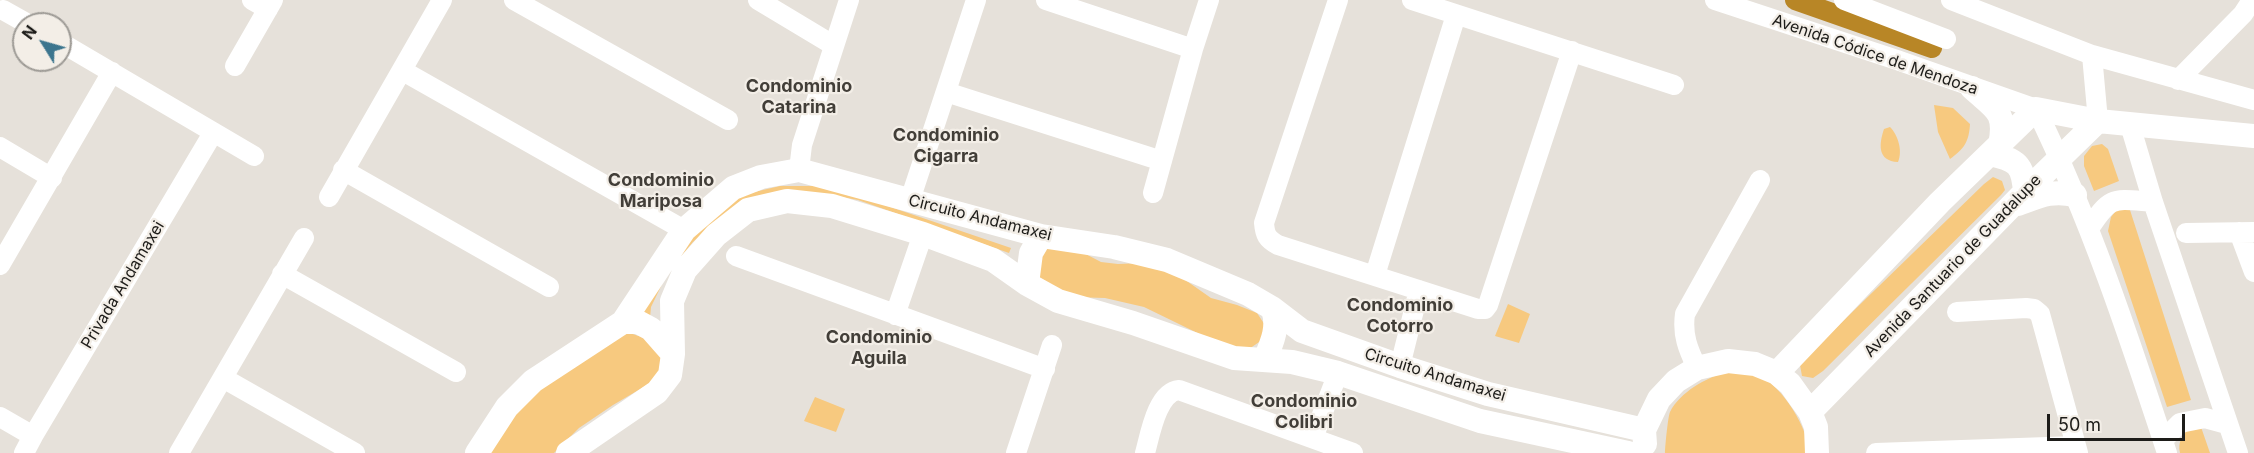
<!DOCTYPE html>
<html>
<head>
<meta charset="utf-8">
<style>
  body { margin:0 }
  #map { position:relative; width:2254px; height:453px; overflow:hidden; background:#e6e1da; font-family:Inter,sans-serif }
  canvas { display:block }
  .north { position:absolute; left:12px; top:12px; width:60px; height:60px; box-sizing:border-box; background:#f3eee7; border:2px solid #9d9a95; border-radius:50%; rotate:307deg; font-size:16px; font-weight:700; line-height:24px; text-align:center; color:#1d1c19 }
  .north::after { content:''; display:block; margin:auto; width:21px; height:27px; background:#3c758e; clip-path:polygon(50% 0,100% 100%,50% 72%,0 100%) }
  .scale { position:absolute; left:2047px; top:414px; width:138px; height:27px; box-sizing:border-box; border:3px solid #1d1c19; border-top:0; padding-left:8px; font-size:18px; line-height:21px; white-space:nowrap; color:#1d1c19; -webkit-text-stroke:4px #f3eee7; paint-order:stroke }
</style>
</head>
<body>
<div id="map">
<canvas width="2254" height="453"></canvas>
<div class="north">N</div>
<div class="scale">50 m</div>
</div>
<script>
const ctx = document.querySelector('canvas').getContext('2d');
ctx.lineJoin = 'round';
function fillPath(path, color) { ctx.fillStyle = color; ctx.fill(path, 'evenodd'); }
function trace(path, color, width, dash) { ctx.strokeStyle = color; ctx.lineWidth = width; ctx.lineCap = dash ? 'butt' : 'round'; ctx.setLineDash(dash || []); ctx.stroke(path); }
function label(font, color, halo, rows, align = 'center') {
  ctx.font = font + ' Inter,sans-serif'; ctx.lineWidth = 4.5; ctx.setLineDash([]); ctx.textBaseline = 'middle'; ctx.strokeStyle = halo; ctx.fillStyle = color; for (const [text, x, y, turn = 0] of rows) {
    ctx.save(); ctx.translate(x, y); ctx.rotate((+turn || 0) * Math.PI / 180); ctx.textAlign = isNaN(turn) ? turn : align; if (halo) ctx.strokeText(text, 0, 0); ctx.fillText(text, 0, 0); ctx.restore();
  }
}
const green = new Path2D(`
  M 1934,105 L 1953,108 L 1970,124 C 1969,142 1964,149 1950,159 L 1938,132 Z
  M 1890,127 C 1898,135 1903,151 1898,162 C 1877,161 1879,144 1884,129 Z
  M 2102,144 L 2108,149 L 2119,181 L 2094,191 L 2084,166 L 2084,156 L 2092,146 Z
  M 1993,177 L 2002,181 L 2005,190 L 2001,195 L 1823,371 L 1813,378 L 1802,376 L 1800,365 L 1807,356 L 1984,184 Z
  M 780,186 L 821,186 L 858,196 L 1011,248 L 1009,253 L 858,200 L 820,193 L 712,225 L 693,242 L 668,272 L 651,307 L 650,318 L 641,314 L 695,228 L 737,196 Z
  M 2118,208 L 2130,210 L 2191,400 L 2167,407 L 2108,231 L 2111,217 Z
  M 1043,246 L 1078,250 L 1101,262 L 1118,264 L 1144,263 L 1181,277 L 1211,298 L 1237,305 L 1257,313 L 1265,325 L 1262,340 L 1249,349 L 1218,343 L 1144,307 L 1105,298 L 1072,297 L 1034,274 Z
  M 1508,304 L 1530,314 L 1519,343 L 1495,336 Z
  M 629,333 C 650,339 656,343 663,363 L 654,381 L 613,405 L 579,428 L 554,453 L 487,453 L 521,406 L 547,380 L 613,338 Z
  M 1726,372 C 1736,373 1750,372 1760,376 C 1782,386 1809,429 1809,453 L 1665,453 C 1665,447 1668,416 1670,412 C 1680,392 1706,378 1726,372 Z
  M 815,397 L 845,409 L 836,432 L 804,421 Z
  M 2190,427 L 2201,427 L 2210,453 L 2180,453 C 2177,442 2183,435 2190,427 Z`);
const canal = new Path2D(`
  M 1795,0 L 1932,48`);
const minor = new Path2D(`
  M 252,0 L 268,9
  M 514,0 L 728,120
  M 758,0 L 833,45
  M 1046,0 L 1193,49
  M 1338,0 L 1264,223 C 1265,235 1267,239 1278,245 L 1478,309 L 1485,309 L 1488,305 L 1572,51
  M 1412,0 L 1674,85
  M 1715,0 L 1897,60 L 2036,109 C 2090,219 2129,337 2167,453
  M 1844,0 L 1946,39
  M 1951,0 L 2092,55 L 2254,100
  M 3,10 L 28,24
  M 60,42 L 254,156
  M 2092,55 L 2098,121
  M 235,66 L 273,0
  M 403,71 L 684,230
  M 2178,80 L 2243,14 L 2252,0
  M 946,92 L 1162,161
  M 2130,125 L 2153,202 L 2238,453
  M 0,147 L 52,178
  M 343,170 L 549,287
  M 799,170 L 802,145 L 849,0
  M 1153,193 L 1193,49 L 1209,0
  M 329,197 L 442,0
  M 910,200 L 976,0
  M 2089,229 C 2111,195 2113,199 2153,202
  M 2239,232 L 2254,272
  M 2186,233 L 2254,232
  M 736,256 L 1045,369
  M 0,265 L 112,72
  M 282,274 L 456,372
  M 1375,275 L 1456,15
  M 1957,312 L 2026,308 L 2034,309 L 2040,314 L 2078,453
  M 895,315 L 923,234
  M 1400,366 L 1419,290
  M 1697,368 C 1688,349 1682,335 1685,314 L 1760,180
  M 223,378 L 355,453
  M 0,417 L 33,436 L 213,133
  M 1313,438 L 1338,373
  M 2163,440 L 2180,423 L 2205,418 L 2227,424
  M 24,453 L 33,436
  M 179,453 L 304,238
  M 1016,453 L 1052,345
  M 1145,453 C 1150,435 1157,392 1179,390 L 1353,453
  M 1876,453 L 2076,446`);
const tertiary = new Path2D(`
  M 1972,88 C 1995,109 2007,111 2000,145
  M 1990,154 C 2017,160 2023,164 2025,192
  M 2018,204 C 2040,196 2051,190 2075,195
  M 1027,284 L 1031,253 L 1041,236
  M 623,322 L 638,322 L 651,329 L 673,354
  M 1265,359 C 1272,343 1280,325 1272,308
  M 1777,373 L 1940,202 L 2036,109 L 2098,121 L 2254,136
  M 1810,412 L 2025,192 L 2098,121
  M 1645,444 L 1644,430 L 1659,399 L 1676,381 L 1697,368 L 1728,361 L 1755,364 L 1777,373 L 1790,384 L 1810,412 L 1816,427 L 1817,453
  M 477,453 L 507,407 L 533,381 L 623,322 L 684,230 L 733,188 L 761,177 L 799,170 L 1041,236 L 1114,247 L 1167,260 L 1248,294 L 1272,308 L 1302,331 L 1400,366 L 1488,394 L 1644,430
  M 568,453 L 657,392 L 670,375 L 673,354 L 672,301 L 685,270 L 716,235 L 748,210 L 787,201 L 832,206 L 923,234 L 993,260 L 1027,284 L 1058,301 L 1133,323 L 1234,358 L 1292,362 L 1338,373 L 1480,421 L 1628,453`);
const streetNames = [
  ["Avenida Códice de Mendoza",1875,55,19],
  ["Circuito Andamaxei",980,218,14],
  ["Avenida Santuario de Guadalupe",1953,266,-46],
  ["Privada Andamaxei",123,285,-59],
  ["Circuito Andamaxei",1435,375,17]
];
const neighbourhoodNames = [
  ["Condominio",799,87],
  ["Catarina",799,108],
  ["Condominio",946,136],
  ["Cigarra",946,157],
  ["Condominio",661,181],
  ["Mariposa",661,202],
  ["Condominio",1400,306],
  ["Cotorro",1400,327],
  ["Condominio",879,338],
  ["Aguila",879,359],
  ["Condominio",1304,402],
  ["Colibri",1304,423]
];
fillPath(green, '#f7c97f');
trace(canal, '#b88626', 20);
trace(minor, '#fff', 20);
trace(tertiary, '#fff', 24);
label('16px', '#1d1c19', '#f3eee7', streetNames);
label('bold 18px', '#423e38', '#f3eee7', neighbourhoodNames);
</script>
</body>
</html>
